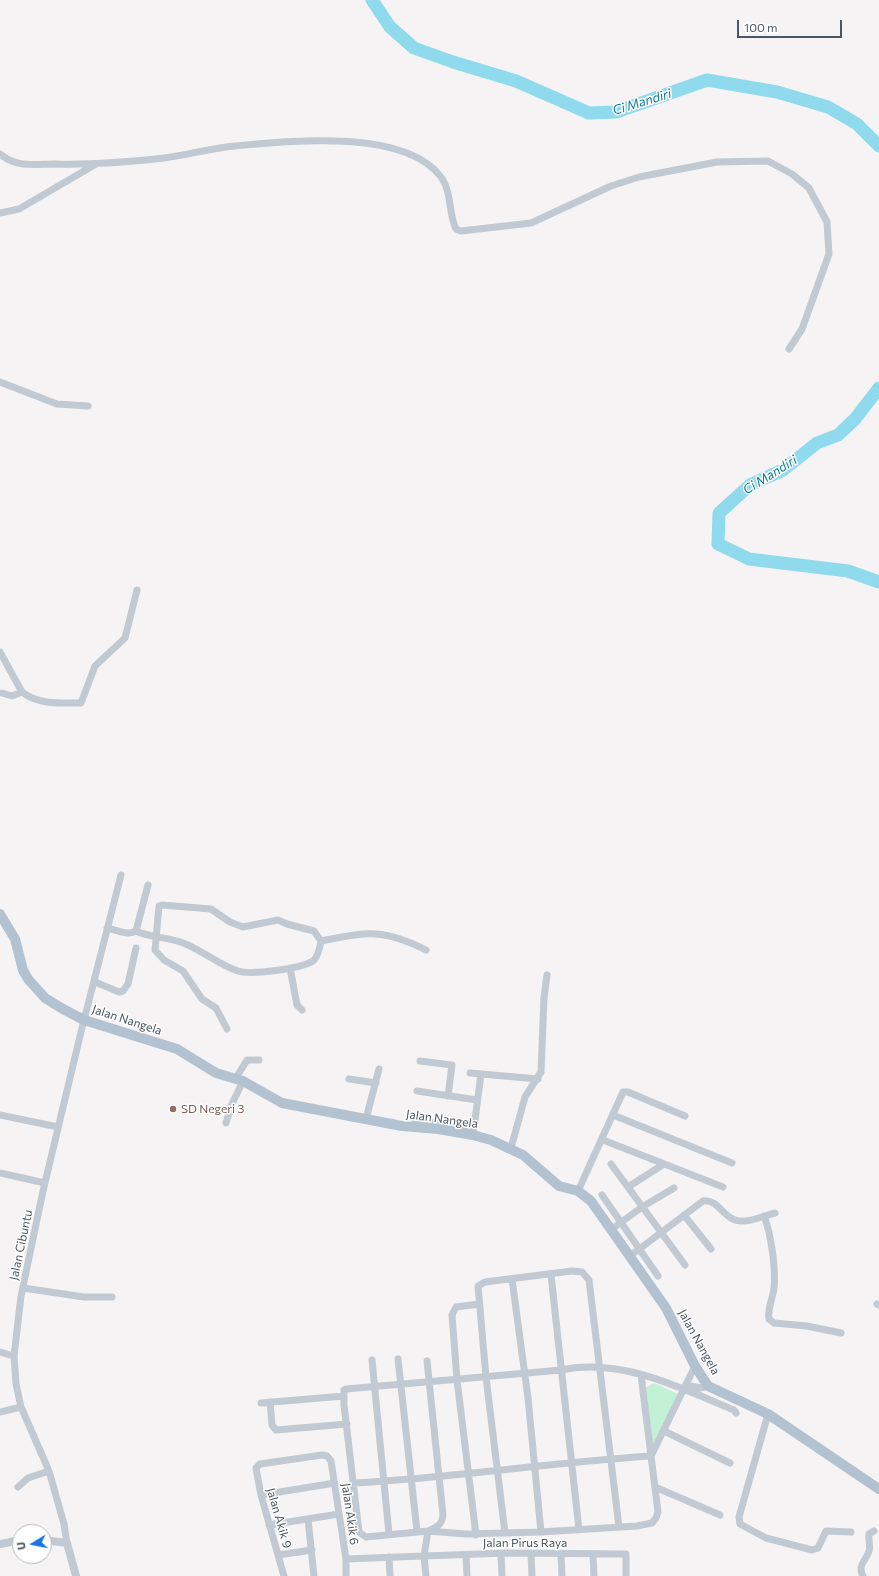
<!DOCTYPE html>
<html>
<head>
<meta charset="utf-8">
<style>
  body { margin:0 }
  #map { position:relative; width:879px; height:1576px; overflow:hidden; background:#f5f3f3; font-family:Commissioner,sans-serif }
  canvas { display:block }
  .north { position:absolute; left:12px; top:1524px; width:40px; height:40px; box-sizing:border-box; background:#fff; border:1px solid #b7bbc0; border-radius:50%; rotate:260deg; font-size:11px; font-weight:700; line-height:16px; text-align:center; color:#4a5661 }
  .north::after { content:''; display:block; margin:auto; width:14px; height:18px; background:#1a73e8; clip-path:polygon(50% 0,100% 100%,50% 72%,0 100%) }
  .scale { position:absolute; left:737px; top:20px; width:105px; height:18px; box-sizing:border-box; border:2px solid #4a5661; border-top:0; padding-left:5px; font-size:12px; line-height:14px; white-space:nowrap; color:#4a5661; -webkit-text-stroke:3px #fff; paint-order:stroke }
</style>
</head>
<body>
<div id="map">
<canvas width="879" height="1576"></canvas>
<div class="north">U</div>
<div class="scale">100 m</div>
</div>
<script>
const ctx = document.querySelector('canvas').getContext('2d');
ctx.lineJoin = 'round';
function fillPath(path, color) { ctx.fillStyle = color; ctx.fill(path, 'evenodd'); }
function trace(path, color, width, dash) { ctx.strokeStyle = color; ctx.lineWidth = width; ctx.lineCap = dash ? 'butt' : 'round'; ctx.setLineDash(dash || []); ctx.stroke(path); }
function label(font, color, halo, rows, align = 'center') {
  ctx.font = font + ' Commissioner,sans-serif'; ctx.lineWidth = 3; ctx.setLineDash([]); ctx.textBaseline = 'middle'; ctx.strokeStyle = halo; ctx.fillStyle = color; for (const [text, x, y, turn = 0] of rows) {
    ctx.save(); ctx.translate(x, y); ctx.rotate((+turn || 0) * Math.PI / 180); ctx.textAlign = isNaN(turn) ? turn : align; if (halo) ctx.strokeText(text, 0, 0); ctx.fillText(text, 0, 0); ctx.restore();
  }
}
const green = new Path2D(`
  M 654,1383 L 678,1394 L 655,1446 L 652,1444 L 645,1388 Z`);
const river = new Path2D(`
  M 372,0 L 390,27 L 414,48 L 453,62 L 516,81 L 589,113 L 616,112 L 707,80 L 777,92 L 828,107 L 857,124 L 879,146
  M 879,388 L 855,419 L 838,435 L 817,443 L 783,470 L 750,485 L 719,513 L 718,544 L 749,559 L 848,571 L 879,582`);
const minor = new Path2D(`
  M 0,154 C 16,168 34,164 55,164 C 91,165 128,162 164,158 C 188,155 211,148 235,146 C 289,141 404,128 441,177 C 452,192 448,212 456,229 L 461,231 L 531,223 L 611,186 L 639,177 L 717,162 L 768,161 L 792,174 L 809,188 L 827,222 L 829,254 L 802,329 L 789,349
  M 0,213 L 19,209 L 96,164
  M 0,382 L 57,404 L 88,406
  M 0,652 L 22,692 C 38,705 62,703 81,703 L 95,666 L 125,638 L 137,590
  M 2,693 L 12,696 L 22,692
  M 107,928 C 116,930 128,936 136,931 L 148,885
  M 136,931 C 151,938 168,937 183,943 C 202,950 219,965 238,971 C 252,975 300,969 313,961 C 318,957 320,947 321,941 L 314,931 L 287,924 L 278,920 L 243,927 L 230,922 L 211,909 L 162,905 L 159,906 L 155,950 L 164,960 L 183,971 L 202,999 L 216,1008 L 227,1029
  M 321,941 C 367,932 383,928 426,950
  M 290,968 L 297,1005 L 302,1010
  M 95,982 L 119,992 L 123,991 L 128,984 L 136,948
  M 420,1061 L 452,1065 L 448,1096
  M 470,1073 L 538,1079
  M 236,1078 L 247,1060 L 259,1060
  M 349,1079 L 376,1083
  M 417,1091 L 477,1100
  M 0,1115 L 58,1127
  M 613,1115 L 732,1163
  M 366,1119 L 379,1069
  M 415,1120 L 473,1127
  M 226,1123 L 231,1106 L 243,1081
  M 473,1135 L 481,1074
  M 603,1140 L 723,1187
  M 511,1148 L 525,1097 L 541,1072 L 544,998 L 547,975
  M 611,1164 L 685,1265
  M 0,1173 L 45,1183
  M 628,1187 L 664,1164
  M 578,1191 L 623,1092 L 628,1092 L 685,1116
  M 602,1195 L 658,1276
  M 684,1215 L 711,1249
  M 764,1216 C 771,1234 776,1268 774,1288 C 773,1298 767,1309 769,1319 L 774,1323 L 807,1326 L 841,1333
  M 612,1229 L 642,1207 L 674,1188
  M 630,1256 L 703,1201 C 717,1199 723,1216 735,1220 C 747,1224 763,1216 775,1213
  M 551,1275 L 579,1530
  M 512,1279 L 528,1398 L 541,1532
  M 23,1288 L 84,1297 L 112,1297
  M 877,1304 L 879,1305
  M 0,1352 L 14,1356
  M 398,1359 L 417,1531
  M 372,1360 L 389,1534
  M 427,1361 L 443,1515 C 442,1525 437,1527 428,1531 L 424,1556 L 506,1553 L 626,1554 L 626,1576
  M 641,1375 L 658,1512 L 656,1518 L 652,1523 L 637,1526 L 541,1532 L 466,1534 L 428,1531 L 366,1537 L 359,1532 L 344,1405 L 344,1390 L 346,1389 L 561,1370 C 620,1357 681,1388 734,1410 L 736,1413
  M 686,1385 L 700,1388 L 708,1386
  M 270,1402 L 272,1425 L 276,1430 L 347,1424
  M 261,1403 L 344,1396
  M 0,1412 L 21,1407
  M 768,1414 L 739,1517 L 740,1524 L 766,1538 L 812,1550 L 818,1548 L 826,1531 L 851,1532
  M 664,1431 L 730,1463
  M 354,1483 C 454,1478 552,1462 651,1456 L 695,1366
  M 18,1487 L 28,1478 L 49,1471
  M 655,1487 L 720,1515
  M 261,1495 L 335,1483
  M 308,1519 L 314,1576
  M 269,1525 L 339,1514
  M 505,1533 L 486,1377 L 478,1286 L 485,1282 L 572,1271 L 582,1272 L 589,1280 L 619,1527
  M 476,1535 L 457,1380 L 452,1315 L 456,1307 L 479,1304
  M 67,1543 L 64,1524 L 49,1471 L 21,1407 L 16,1384 L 14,1356 L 21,1296 L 43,1191 L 81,1032 L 121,875
  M 531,1553 L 532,1576
  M 501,1554 L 502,1576
  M 561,1554 L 562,1576
  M 593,1554 L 594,1576
  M 278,1555 L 312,1550
  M 466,1555 L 467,1576
  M 389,1557 L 390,1576
  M 346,1559 L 424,1556 L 426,1576
  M 284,1576 L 261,1495 L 256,1468 L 260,1464 L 322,1455 L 327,1456 L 331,1461 L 346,1559 L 346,1576
  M 863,1576 C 857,1565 866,1561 869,1551 C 871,1546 868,1540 869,1534 L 874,1531`);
const tertiary = new Path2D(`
  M 44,1540 L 67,1543 L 76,1576
  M 0,1544 L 20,1540`);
const primary = new Path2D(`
  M 0,914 L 15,939 L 23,970 L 28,979 L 45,998 L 63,1009 L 84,1020 L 177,1049 L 216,1073 L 243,1081 L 282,1103 L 402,1126 L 438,1129 L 473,1135 L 491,1140 L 523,1155 L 559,1186 L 578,1191 L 591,1201 L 666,1308 L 695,1366 L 708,1386 L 768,1414 L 879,1489`);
const markers = [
  [173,1109,4,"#8d6e63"]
];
const streetNames = [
  ["Jalan Nangela",127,1020,18],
  ["Jalan Nangela",442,1119,8],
  ["Jalan Cibuntu",21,1245,-78],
  ["Jalan Nangela",699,1342,61],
  ["Jalan Akik 6",350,1514,82],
  ["Jalan Akik 9",279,1518,74],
  ["Jalan Pirus Raya",525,1543]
];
const educationNames = [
  ["SD Negeri 3",181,1109]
];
const waterNames = [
  ["Ci Mandiri",642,102,-17],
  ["Ci Mandiri",770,475,-32]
];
fillPath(green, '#c3f1d5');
trace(river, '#90daee', 13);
trace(minor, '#c1cad2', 7);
trace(tertiary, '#c1cad2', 8);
trace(primary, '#b3c2d1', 10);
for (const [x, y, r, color] of markers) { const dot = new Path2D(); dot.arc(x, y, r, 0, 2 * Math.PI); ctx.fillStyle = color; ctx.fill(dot); trace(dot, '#fff', 1.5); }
label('12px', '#4a5661', '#fff', streetNames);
label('12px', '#785e54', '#fff', educationNames, 'left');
label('italic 13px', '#0c7c9b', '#fff', waterNames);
</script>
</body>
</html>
